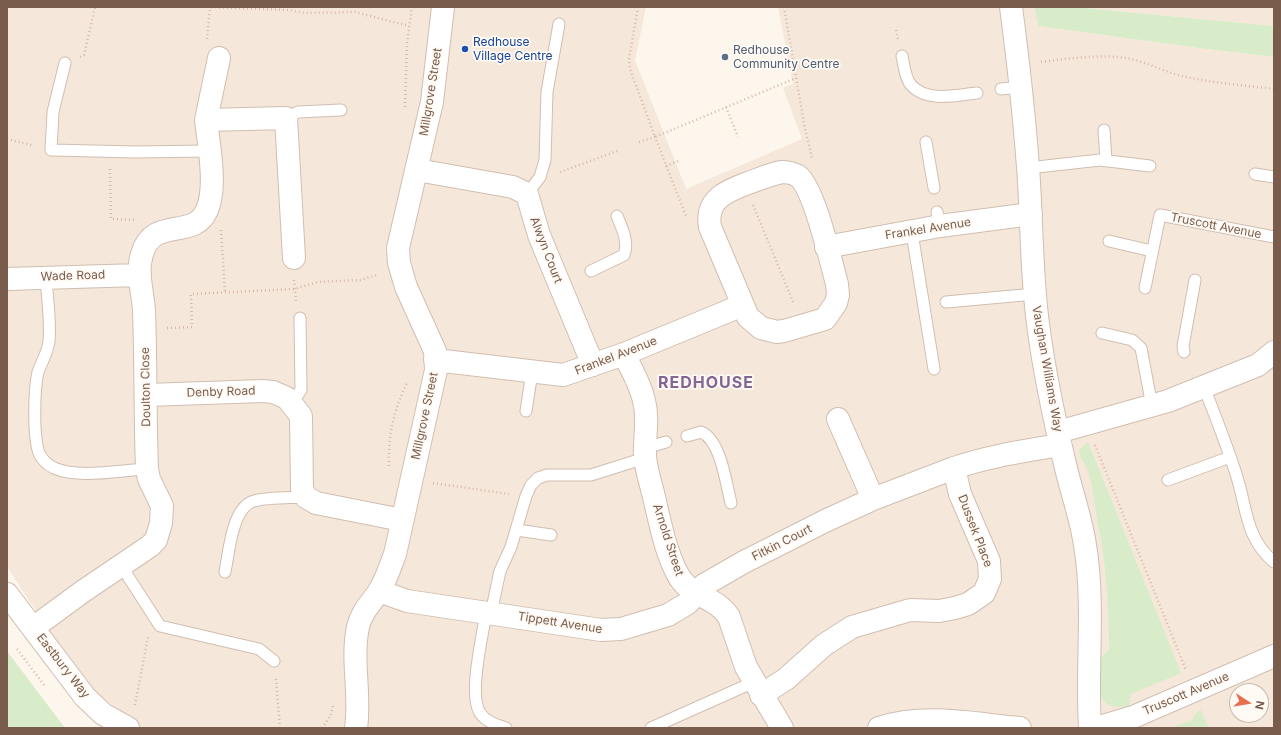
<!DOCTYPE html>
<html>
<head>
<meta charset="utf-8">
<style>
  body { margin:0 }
  #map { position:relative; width:1281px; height:735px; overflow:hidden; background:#fdf6ec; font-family:Inter,sans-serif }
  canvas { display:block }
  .frame { position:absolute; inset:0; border:8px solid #7a5c4d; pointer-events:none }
  .north { position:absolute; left:1229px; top:683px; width:40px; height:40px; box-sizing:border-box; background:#fffaf3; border:1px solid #cabbb1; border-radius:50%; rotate:102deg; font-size:11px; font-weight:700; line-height:16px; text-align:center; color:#7a5c4d }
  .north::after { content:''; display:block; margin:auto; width:14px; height:18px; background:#e76f51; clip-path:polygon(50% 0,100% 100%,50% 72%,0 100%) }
</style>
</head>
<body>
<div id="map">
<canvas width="1281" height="735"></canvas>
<div class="frame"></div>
<div class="north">N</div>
</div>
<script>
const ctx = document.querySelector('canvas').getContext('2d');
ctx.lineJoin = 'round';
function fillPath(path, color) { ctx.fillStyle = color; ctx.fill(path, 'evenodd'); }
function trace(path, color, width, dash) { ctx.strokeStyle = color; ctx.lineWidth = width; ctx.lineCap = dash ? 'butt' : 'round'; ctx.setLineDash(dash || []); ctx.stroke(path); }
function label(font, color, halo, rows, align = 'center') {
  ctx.font = font + ' Inter,sans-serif'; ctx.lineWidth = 3.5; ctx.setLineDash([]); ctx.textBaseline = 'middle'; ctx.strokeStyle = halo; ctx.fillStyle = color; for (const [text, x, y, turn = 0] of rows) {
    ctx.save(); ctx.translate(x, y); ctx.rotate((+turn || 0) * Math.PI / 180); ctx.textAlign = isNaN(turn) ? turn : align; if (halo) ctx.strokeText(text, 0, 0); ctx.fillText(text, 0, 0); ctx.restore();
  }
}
const residential = new Path2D(`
  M 7,7 L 646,7 L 635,60 L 686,189 L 802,139 L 783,88 L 793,84 L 778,7 L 1034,7 L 1038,26 L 1198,48 L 1274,57 L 1274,728 L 119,728 L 124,713 L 107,701 L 93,689 L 53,637 L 7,567 ZM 1237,691 L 1261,691 L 1261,715 L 1237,715 Z
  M 1074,7 L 1274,7 L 1274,26 L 1242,23 Z`);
const green = new Path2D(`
  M 1034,7 L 1074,7 L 1274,26 L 1274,57 L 1198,48 L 1038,26 Z
  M 1088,442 L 1181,673 L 1131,694 L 1129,706 C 1103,711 1098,698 1099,674 C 1099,670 1099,663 1101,659 C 1102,656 1106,652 1109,650 C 1109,606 1106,562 1097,519 C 1094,503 1093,484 1087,469 C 1084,461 1079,458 1079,450 Z
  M 7,651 L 65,728 L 7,728 Z
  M 1201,710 L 1209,728 L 1171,728 L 1192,720 L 1197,712 Z`);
const path = new Path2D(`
  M 207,7 L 289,10 L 304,13 L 355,12 L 409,26
  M 638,7 L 629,59 L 630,69 L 655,137 L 796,78
  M 784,7 L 805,129 L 812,158
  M 896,30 L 898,39
  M 207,39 L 210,7
  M 80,57 L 84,55 L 95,7
  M 1041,62 C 1066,59 1091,55 1117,57 C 1138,58 1158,69 1178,75 C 1210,83 1242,85 1274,89
  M 405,107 L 407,43 L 412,7
  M 726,107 L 738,137
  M 7,139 L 34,146
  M 639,142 L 655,137 L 686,216
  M 666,166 L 681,160
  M 110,169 L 111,219 L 137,220
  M 560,172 L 620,150
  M 753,205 L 794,304
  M 221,230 L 225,292
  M 294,280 L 296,301
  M 167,328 L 192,327 L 191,294 L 294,289 L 318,282 L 360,280 L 377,275
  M 1095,445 L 1186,670
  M 389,466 C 388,435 394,408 408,381
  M 433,483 L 509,494
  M 17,649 L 44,685
  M 276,679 L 280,728
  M 135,705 L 148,637
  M 322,728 L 331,715 L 333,705`);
const lane = new Path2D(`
  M 902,56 C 904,65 905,78 911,85 C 927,103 957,95 977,93
  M 65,63 L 53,112 L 51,150 L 136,152 L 209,151
  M 1001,89 L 1022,87
  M 286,118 L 298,112 L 341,110
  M 1104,130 L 1106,160
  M 926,142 L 934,188
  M 1028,168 L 1100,160 L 1150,166
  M 1255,174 L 1274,177
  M 527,194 L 540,177 L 545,160 L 547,92 L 559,24
  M 937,212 L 940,226
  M 912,233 L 934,369
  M 1109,241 L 1152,251
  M 591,271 L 624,255 C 629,242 622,228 617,216
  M 46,277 C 47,298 51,320 49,341 C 48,352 42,361 38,372 C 34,389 33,437 39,453 C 42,460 48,465 54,468 C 79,479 120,470 147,469
  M 1145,288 L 1160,215 L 1274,237
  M 946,302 L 1035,294
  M 1102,333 L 1132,340 L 1141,348 L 1152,406
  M 1184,352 L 1183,346 L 1195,280
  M 1204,387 C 1215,416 1227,445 1236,474 C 1247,507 1245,538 1274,562
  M 292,403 L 301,390 L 300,318
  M 526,411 L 532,372
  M 687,436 L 701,432 C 721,440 726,484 731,503
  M 645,448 L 666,442
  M 1168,480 L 1230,457
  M 517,530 L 551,535
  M 122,567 L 160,626 L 259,649 L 274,661
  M 225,572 C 229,552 232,507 254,501 C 268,497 291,498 306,497
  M 486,612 C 483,635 468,694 480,713 C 486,722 497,725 506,728
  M 491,613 L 500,571 L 511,547 L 526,496 L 531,485 L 538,478 L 547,475 L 591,475 L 645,458
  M 651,728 L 754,682`);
const street = new Path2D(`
  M 1011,7 C 1018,60 1024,113 1028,167 C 1032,219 1031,272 1038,324 C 1044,371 1054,418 1065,464 C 1071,491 1081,517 1085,545 C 1095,606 1086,667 1090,728
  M 206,120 L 219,58
  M 417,170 L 513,187 L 527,194 L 539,235 L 593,365
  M 781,172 C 786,172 793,173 798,176 C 814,188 831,262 837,284 L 838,295 L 836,303 L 825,319 L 784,331 L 777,332 L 761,328 L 748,317 L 710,227 C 705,199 727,191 748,183 C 759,179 769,175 781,172 Z
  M 826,247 L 940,226 L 1031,214
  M 7,279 L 140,275
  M 624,354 C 631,369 641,385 644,401 C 649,419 644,437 645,456 C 646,470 651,484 654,497 C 660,522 665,550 677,573 C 689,598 715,595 729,617 L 746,667 L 782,728
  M 435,360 L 563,375 L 624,354 L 743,305
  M 147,395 L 263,391 L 273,392 L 287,398 L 301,416 L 302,489 L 306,497 L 316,503 L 402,520
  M 838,419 L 873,499
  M 1058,432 L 1168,401 L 1258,365 L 1274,352
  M 379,591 L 407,601 L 601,630 L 621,629 L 668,615 L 688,603 L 704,585 L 744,562 L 825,521 L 873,499 L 954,468
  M 7,594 L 85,697 L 103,714 L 128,728
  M 33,628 L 82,592 L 150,546 L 156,540 L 161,523 L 162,506 L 149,479 L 147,469 C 145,416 146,364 144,311 C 143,292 136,273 142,254 C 153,215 194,241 207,210 C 217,187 209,146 206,120 L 286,118 L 294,258
  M 761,695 L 786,679 L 824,645 L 852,627 L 910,610 L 939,611 L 955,608 L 968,604 L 984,593 L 990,579 L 989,561 L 960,494 L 954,468 C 989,456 1024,451 1060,445
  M 356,728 C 361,695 351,660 358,627 C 361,613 370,604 378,593 C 386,581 390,567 395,554 L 436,370 L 435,351 L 406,287 L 399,263 L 398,248 L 432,102 L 443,7
  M 879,728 C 925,713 973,724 1020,728
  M 1096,728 L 1133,717 L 1274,656`);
const markers = [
  [465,49,4,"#1a4fb4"],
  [725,57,4,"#5c6f8a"]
];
const transitNames = [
  ["Redhouse",473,42],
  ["Village Centre",473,56]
];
const serviceNames = [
  ["Redhouse",733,50],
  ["Community Centre",733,64]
];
const streetNames = [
  ["Millgrove Street",431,92,-81],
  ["Truscott Avenue",1216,226,11],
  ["Frankel Avenue",928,229,-9],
  ["Alwyn Court",546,250,69],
  ["Wade Road",73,276,-2],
  ["Frankel Avenue",616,356,-21],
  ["Vaughan Williams Way",1047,369,80],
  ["Doulton Close",146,387,-91],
  ["Denby Road",221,392,-2],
  ["Millgrove Street",425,416,-78],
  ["Dussek Place",975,531,69],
  ["Arnold Street",668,540,72],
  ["Fitkin Court",782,543,-27],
  ["Tippett Avenue",560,623,9],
  ["Eastbury Way",63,666,52],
  ["Truscott Avenue",1186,694,-23]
];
const districtNames = [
  ["REDHOUSE",706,383]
];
fillPath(residential, '#f5e8da');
fillPath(green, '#d8ecc9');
trace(lane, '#d1beb0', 13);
trace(street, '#d1beb0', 24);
trace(path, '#d9b8a5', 2.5, [1, 3]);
trace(lane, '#fff', 11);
trace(street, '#fff', 22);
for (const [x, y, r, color] of markers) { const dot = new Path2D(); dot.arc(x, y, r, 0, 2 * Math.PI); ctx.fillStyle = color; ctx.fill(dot); trace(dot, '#fffaf3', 1.5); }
label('12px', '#164399', '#fffaf3', transitNames, 'left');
label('12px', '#4e5e75', '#fffaf3', serviceNames, 'left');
label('12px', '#7a5c4d', '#fffaf3', streetNames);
ctx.letterSpacing = '1px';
label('bold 16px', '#846695', '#fffaf3', districtNames);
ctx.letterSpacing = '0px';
</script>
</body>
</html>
